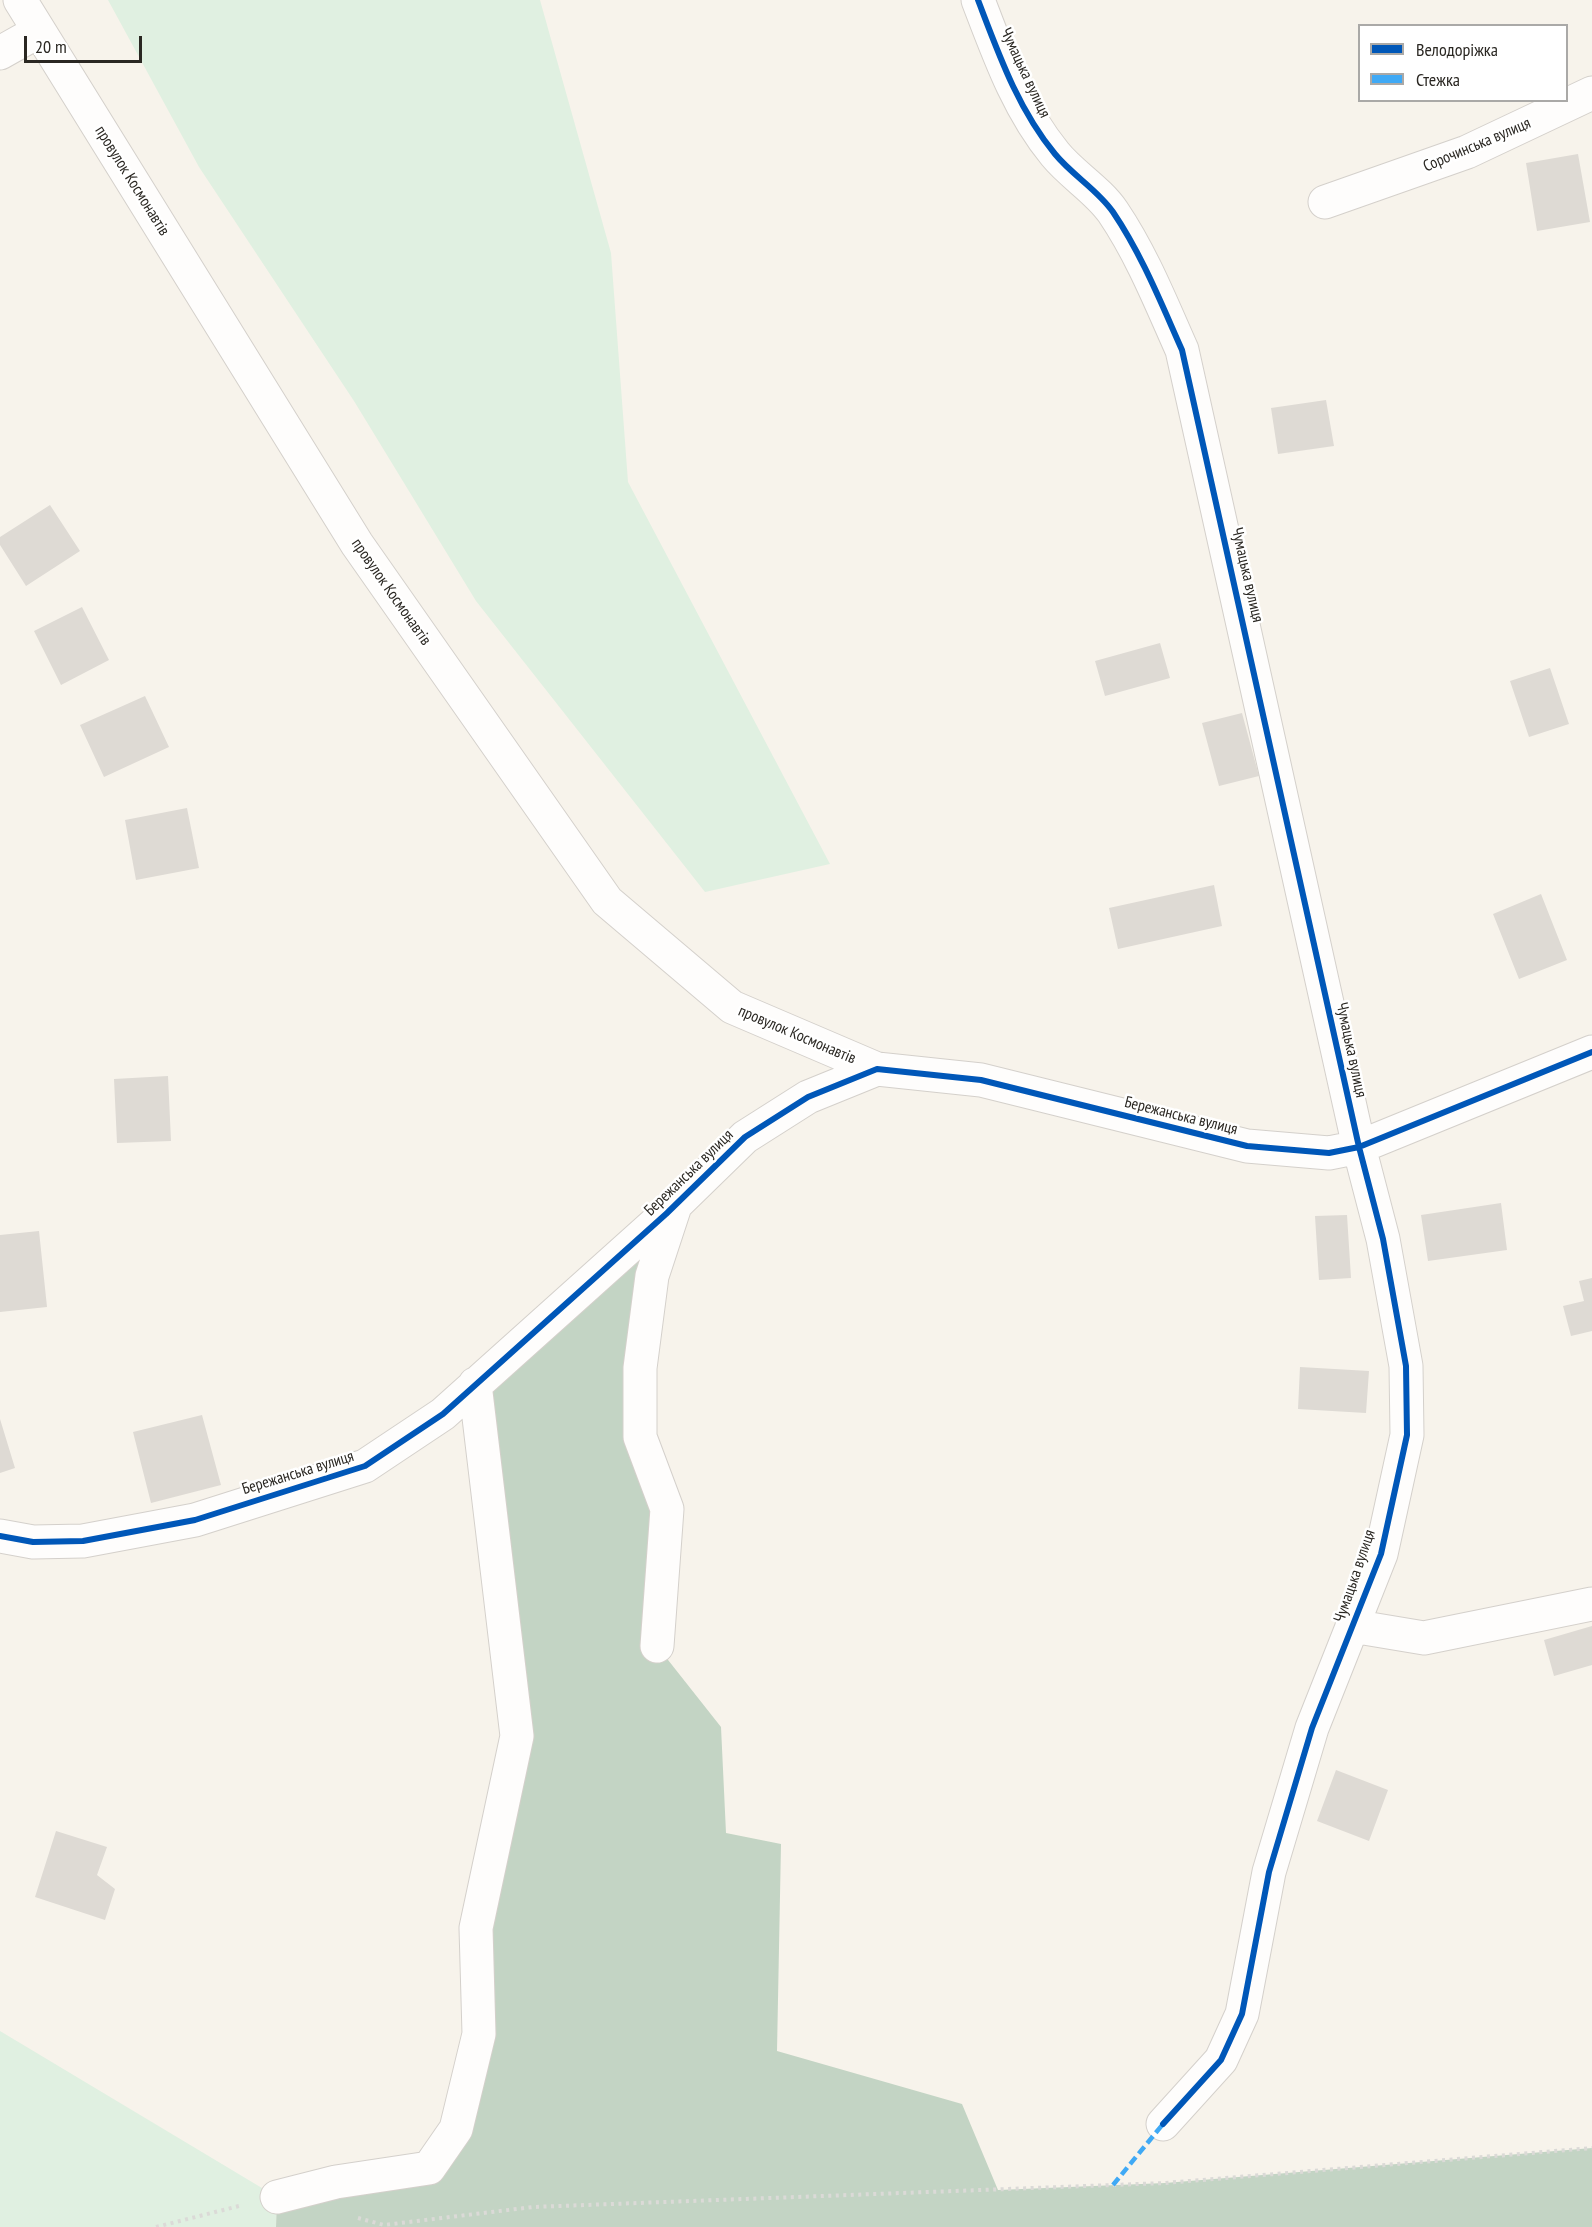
<!DOCTYPE html>
<html>
<head>
<meta charset="utf-8">
<style>
  body { margin:0 }
  #map { position:relative; width:1592px; height:2227px; overflow:hidden; background:#f7f3eb; font-family:"PT Sans Narrow",sans-serif }
  canvas { display:block }
  .legend { position:absolute; left:1358px; top:24px; width:210px; height:78px; box-sizing:border-box; background:#fff; border:2px solid #aaa9a7; margin:0; padding:8px 10px; list-style:none; font-size:18px; color:#2a2722 }
  .legend li { display:flex; align-items:center; gap:12px; height:30px }
  .legend b { width:30px; border:2px solid #aaa9a7 }
  .scale { position:absolute; left:24px; top:36px; width:118px; height:27px; box-sizing:border-box; border:3px solid #2a2722; border-top:0; padding-left:8px; font-size:18px; line-height:21px; white-space:nowrap; color:#2a2722; -webkit-text-stroke:4px #fff; paint-order:stroke }
</style>
</head>
<body>
<div id="map">
<canvas width="1592" height="2227"></canvas>
<ul class="legend">
<li><b style="height:8px;background:#0057b8"></b>Велодоріжка</li>
<li><b style="height:8px;background:#3fa9f5"></b>Стежка</li>
</ul>
<div class="scale">20 m</div>
</div>
<script>
const ctx = document.querySelector('canvas').getContext('2d');
ctx.lineJoin = 'round';
function fillPath(path, color) { ctx.fillStyle = color; ctx.fill(path, 'evenodd'); }
function trace(path, color, width, dash) { ctx.strokeStyle = color; ctx.lineWidth = width; ctx.lineCap = dash ? 'butt' : 'round'; ctx.setLineDash(dash || []); ctx.stroke(path); }
function label(font, color, halo, rows, align = 'center') {
  ctx.font = font + ' "PT Sans Narrow",sans-serif'; ctx.lineWidth = 5; ctx.setLineDash([]); ctx.textBaseline = 'middle'; ctx.strokeStyle = halo; ctx.fillStyle = color; for (const [text, x, y, turn = 0] of rows) {
    ctx.save(); ctx.translate(x, y); ctx.rotate((+turn || 0) * Math.PI / 180); ctx.textAlign = isNaN(turn) ? turn : align; if (halo) ctx.strokeText(text, 0, 0); ctx.fillText(text, 0, 0); ctx.restore();
  }
}
const green = new Path2D(`
  M 108,0 L 540,0 L 611,253 L 628,482 L 830,864 L 705,892 L 476,601 L 354,401 L 199,167 Z
  M 0,2031 L 277,2197 L 276,2227 L 0,2227 Z`);
const forest = new Path2D(`
  M 676,1204 L 640,1368 L 667,1509 L 657,1646 L 721,1727 L 726,1833 L 781,1844 L 777,2051 L 962,2104 L 998,2190 L 1165,2183 L 1592,2148 L 1592,2227 L 276,2227 L 277,2197 L 429,2168 L 456,2129 L 517,1736 L 475,1384 Z`);
const building = new Path2D(`
  M 1578,154 L 1590,222 L 1537,231 L 1526,163 Z
  M 1326,400 L 1334,446 L 1278,454 L 1271,408 Z
  M 50,505 L 80,551 L 26,586 L 0,545 L 0,537 Z
  M 82,607 L 109,660 L 61,685 L 34,631 Z
  M 1160,643 L 1170,678 L 1105,696 L 1095,661 Z
  M 1550,668 L 1569,724 L 1529,737 L 1510,681 Z
  M 145,696 L 169,747 L 104,777 L 80,725 Z
  M 1242,713 L 1259,776 L 1219,786 L 1202,723 Z
  M 187,808 L 199,868 L 136,880 L 125,820 Z
  M 1214,885 L 1222,926 L 1118,949 L 1109,908 Z
  M 1541,894 L 1567,960 L 1519,979 L 1493,914 Z
  M 168,1076 L 171,1141 L 117,1143 L 114,1079 Z
  M 1501,1203 L 1507,1250 L 1428,1261 L 1421,1215 Z
  M 1347,1215 L 1351,1278 L 1319,1280 L 1315,1216 Z
  M 39,1231 L 47,1307 L 0,1312 L 0,1235 Z
  M 1592,1278 L 1592,1331 L 1571,1336 L 1563,1306 L 1584,1301 L 1579,1281 Z
  M 1300,1367 L 1369,1371 L 1366,1413 L 1298,1409 Z
  M 202,1415 L 221,1485 L 151,1503 L 133,1432 Z
  M 0,1419 L 15,1468 L 0,1473 Z
  M 1592,1626 L 1592,1665 L 1554,1676 L 1544,1640 Z
  M 1336,1770 L 1388,1790 L 1369,1841 L 1317,1821 Z
  M 56,1831 L 107,1847 L 97,1875 L 115,1889 L 105,1920 L 35,1897 Z`);
const path = new Path2D(`
  M 358,2218 L 384,2225 L 533,2207 L 1165,2183 L 1592,2148
  M 156,2227 L 243,2205`);
const minor = new Path2D(`
  M 20,0 L 357,544 L 607,901 L 732,1007 L 877,1069
  M 978,0 C 999,55 1018,109 1055,154 C 1072,175 1098,190 1113,212 C 1142,255 1161,303 1182,350 L 1359,1147 L 1383,1239 L 1406,1366 L 1407,1435 L 1381,1554 L 1312,1728 L 1269,1872 L 1242,2014 L 1221,2060 L 1163,2124
  M 0,53 L 39,31
  M 1325,202 L 1467,152 L 1592,93
  M 0,1536 L 33,1542 L 83,1541 L 195,1520 L 365,1466 L 443,1414 L 666,1214 L 745,1137 L 808,1097 L 877,1069 L 981,1080 L 1247,1146 L 1329,1153 L 1359,1147 L 1592,1052
  M 1352,1626 L 1424,1638 L 1592,1604
  M 657,1646 L 667,1509 L 640,1437 L 640,1368 L 652,1276 L 675,1206
  M 277,2197 L 336,2182 L 429,2168 L 456,2129 L 479,2034 L 476,1928 L 517,1736 L 475,1384`);
const quiet = new Path2D(`
  M 1113,2185 L 1163,2124`);
const cycleway = new Path2D(`
  M 978,0 C 999,55 1018,109 1055,154 C 1072,175 1098,190 1113,212 C 1142,255 1161,303 1182,350 L 1359,1147 L 1383,1239 L 1406,1366 L 1407,1435 L 1381,1554 L 1312,1728 L 1269,1872 L 1242,2014 L 1221,2060 L 1163,2124
  M 0,1536 L 33,1542 L 83,1541 L 195,1520 L 365,1466 L 443,1414 L 666,1214 L 745,1137 L 808,1097 L 877,1069 L 981,1080 L 1247,1146 L 1329,1153 L 1359,1147 L 1592,1052`);
const streetNames = [
  ["Чумацька вулиця",1025,73,65],
  ["Сорочинська вулиця",1477,145,-23],
  ["провулок Космонавтів",132,181,58],
  ["Чумацька вулиця",1247,575,77],
  ["провулок Космонавтів",391,592,55],
  ["провулок Космонавтів",797,1035,23],
  ["Чумацька вулиця",1351,1050,78],
  ["Бережанська вулиця",1181,1116,14],
  ["Бережанська вулиця",689,1173,-44],
  ["Бережанська вулиця",298,1473,-17],
  ["Чумацька вулиця",1355,1576,-71]
];
fillPath(green, '#e0f0e1');
fillPath(forest, '#c3d4c4');
fillPath(building, '#dedad4');
trace(minor, '#d4d0cb', 35);
trace(path, '#dbdad7', 4, [3, 4.5]);
trace(minor, '#fefdfc', 33);
trace(quiet, '#3fa9f5', 4.5, [9, 4.5]);
trace(cycleway, '#0057b8', 6);
label('16px', '#2a2722', '#fff', streetNames);
</script>
</body>
</html>
